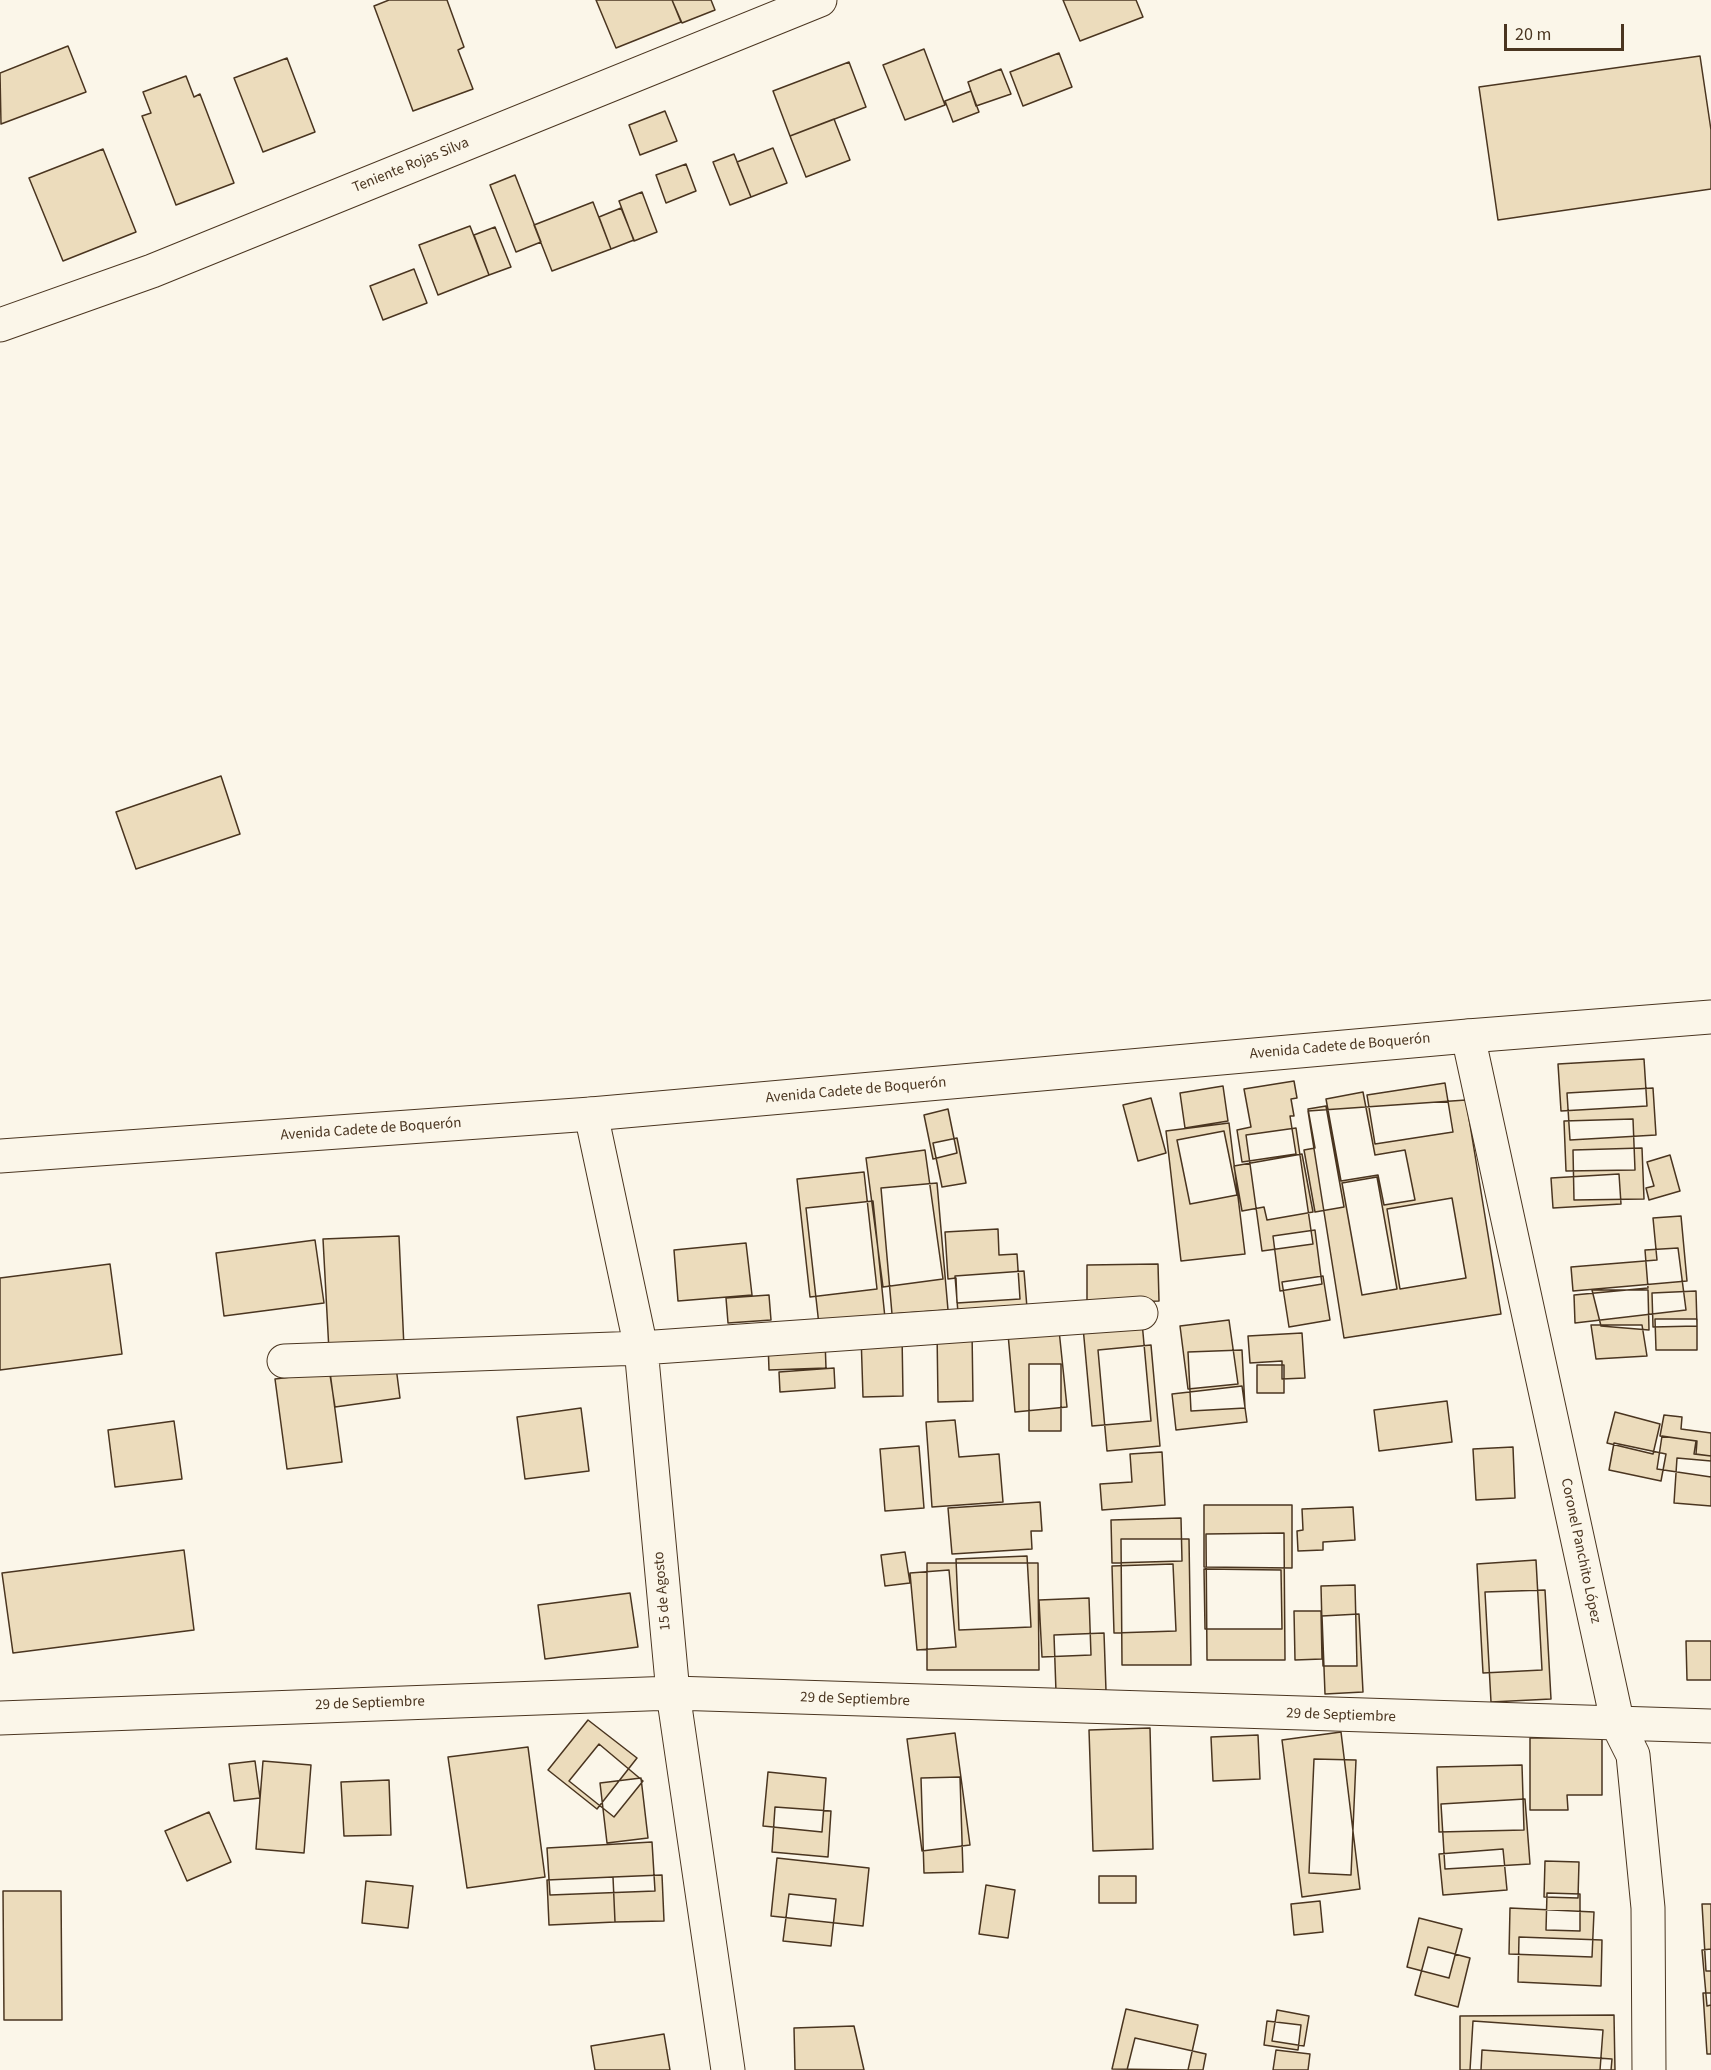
<!DOCTYPE html>
<html>
<head>
<meta charset="utf-8">
<style>
  body { margin:0 }
  #map { position:relative; width:1711px; height:2070px; overflow:hidden; background:#fbf6e9; font-family:"Source Sans 3",sans-serif }
  canvas { display:block }
  .scale { position:absolute; left:1504px; top:24px; width:120px; height:27px; box-sizing:border-box; border:3px solid #4a3520; border-top:0; padding-left:8px; font-size:18px; line-height:21px; white-space:nowrap; color:#4a3520; -webkit-text-stroke:4px #fbf6e9; paint-order:stroke }
</style>
</head>
<body>
<div id="map">
<canvas width="1711" height="2070"></canvas>
<div class="scale">20 m</div>
</div>
<script>
const ctx = document.querySelector('canvas').getContext('2d');
ctx.lineJoin = 'round';
function fillPath(path, color) { ctx.fillStyle = color; ctx.fill(path, 'evenodd'); }
function trace(path, color, width, dash) { ctx.strokeStyle = color; ctx.lineWidth = width; ctx.lineCap = dash ? 'butt' : 'round'; ctx.setLineDash(dash || []); ctx.stroke(path); }
function label(font, color, halo, rows, align = 'center') {
  ctx.font = font + ' "Source Sans 3",sans-serif'; ctx.lineWidth = 4.5; ctx.setLineDash([]); ctx.textBaseline = 'middle'; ctx.strokeStyle = halo; ctx.fillStyle = color; for (const [text, x, y, turn = 0] of rows) {
    ctx.save(); ctx.translate(x, y); ctx.rotate((+turn || 0) * Math.PI / 180); ctx.textAlign = isNaN(turn) ? turn : align; if (halo) ctx.strokeText(text, 0, 0); ctx.fillText(text, 0, 0); ctx.restore();
  }
}
const building = new Path2D(`
  M 389,0 L 447,0 L 464,47 L 458,50 L 473,89 L 413,111 L 374,6 Z
  M 596,0 L 672,0 L 681,22 L 616,48 Z
  M 672,0 L 711,0 L 715,10 L 682,23 Z
  M 1063,0 L 1136,0 L 1143,17 L 1080,41 Z
  M 68,46 L 86,92 L 1,124 L 0,73 Z
  M 924,49 L 945,105 L 905,120 L 883,65 Z
  M 1059,53 L 1072,87 L 1023,106 L 1010,72 Z
  M 1700,56 L 1711,130 L 1711,189 L 1498,220 L 1479,87 Z
  M 287,58 L 315,132 L 263,152 L 234,78 Z
  M 849,62 L 866,107 L 790,136 L 773,91 Z
  M 1001,69 L 1011,94 L 976,106 L 968,82 Z
  M 186,76 L 194,97 L 200,94 L 234,183 L 176,205 L 142,116 L 151,113 L 143,92 Z
  M 971,91 L 979,112 L 953,122 L 945,101 Z
  M 665,111 L 677,141 L 640,155 L 629,125 Z
  M 834,119 L 850,160 L 806,177 L 790,136 Z
  M 773,148 L 787,183 L 751,197 L 737,162 Z
  M 103,149 L 136,232 L 63,261 L 29,178 Z
  M 734,154 L 751,197 L 730,205 L 713,162 Z
  M 686,164 L 696,191 L 666,203 L 656,175 Z
  M 515,175 L 541,242 L 516,252 L 490,185 Z
  M 642,192 L 657,232 L 634,241 L 619,201 Z
  M 593,202 L 611,249 L 552,271 L 534,225 Z
  M 621,208 L 634,240 L 611,249 L 599,217 Z
  M 470,226 L 489,275 L 438,295 L 419,245 Z
  M 495,227 L 511,267 L 489,275 L 474,235 Z
  M 414,269 L 427,303 L 383,320 L 370,286 Z
  M 221,776 L 240,834 L 136,869 L 116,812 Z
  M 1644,1059 L 1647,1106 L 1561,1111 L 1558,1064 Z
  M 1294,1081 L 1297,1098 L 1291,1099 L 1294,1116 L 1290,1116 L 1296,1154 L 1242,1162 L 1237,1130 L 1251,1127 L 1244,1089 Z
  M 1445,1083 L 1453,1132 L 1375,1144 L 1367,1095 Z
  M 1223,1086 L 1228,1121 L 1185,1128 L 1180,1093 Z
  M 1653,1088 L 1656,1135 L 1570,1140 L 1567,1093 Z
  M 1363,1092 L 1375,1155 L 1405,1150 L 1415,1200 L 1384,1205 L 1378,1175 L 1341,1181 L 1326,1099 Z
  M 1151,1098 L 1166,1153 L 1138,1161 L 1123,1105 Z
  M 1466,1100 L 1501,1314 L 1344,1338 L 1308,1111 Z
  M 1326,1106 L 1344,1207 L 1315,1212 L 1304,1150 L 1315,1148 L 1308,1109 Z
  M 948,1109 L 957,1153 L 933,1159 L 924,1115 Z
  M 1633,1119 L 1635,1170 L 1566,1171 L 1564,1121 Z
  M 1229,1123 L 1245,1254 L 1181,1261 L 1166,1131 Z
  M 1296,1128 L 1313,1244 L 1262,1251 L 1246,1135 Z
  M 1224,1131 L 1237,1195 L 1190,1204 L 1177,1140 Z
  M 957,1138 L 966,1183 L 942,1187 L 933,1143 Z
  M 1642,1148 L 1644,1199 L 1574,1200 L 1573,1150 Z
  M 925,1150 L 943,1279 L 883,1287 L 866,1158 Z
  M 1302,1154 L 1313,1212 L 1267,1220 L 1264,1207 L 1242,1211 L 1234,1166 Z
  M 1670,1155 L 1680,1191 L 1649,1200 L 1646,1188 L 1654,1186 L 1647,1162 Z
  M 864,1172 L 877,1289 L 810,1297 L 797,1179 Z
  M 1619,1174 L 1621,1204 L 1553,1208 L 1551,1178 Z
  M 1377,1177 L 1397,1289 L 1362,1295 L 1342,1183 Z
  M 937,1183 L 948,1310 L 892,1314 L 881,1188 Z
  M 1452,1198 L 1466,1278 L 1400,1289 L 1387,1209 Z
  M 873,1201 L 885,1318 L 819,1325 L 806,1208 Z
  M 1681,1216 L 1687,1281 L 1573,1291 L 1571,1267 L 1657,1260 L 1653,1218 Z
  M 998,1229 L 999,1255 L 1017,1254 L 1020,1299 L 957,1303 L 956,1278 L 948,1279 L 945,1232 Z
  M 1315,1230 L 1322,1284 L 1280,1291 L 1273,1236 Z
  M 399,1236 L 404,1348 L 329,1351 L 323,1239 Z
  M 315,1240 L 324,1303 L 224,1316 L 216,1253 Z
  M 746,1243 L 752,1295 L 678,1301 L 674,1250 Z
  M 1678,1248 L 1686,1310 L 1575,1323 L 1574,1295 L 1648,1288 L 1645,1250 Z
  M 110,1264 L 122,1354 L 0,1370 L 0,1278 Z
  M 1158,1264 L 1159,1301 L 1087,1303 L 1087,1265 Z
  M 1024,1271 L 1028,1320 L 959,1325 L 955,1276 Z
  M 1323,1276 L 1330,1320 L 1289,1327 L 1282,1282 Z
  M 1592,1290 L 1648,1290 L 1649,1330 L 1601,1326 Z
  M 1696,1291 L 1697,1326 L 1653,1327 L 1652,1293 Z
  M 769,1295 L 771,1320 L 728,1323 L 726,1298 Z
  M 1655,1319 L 1697,1319 L 1697,1350 L 1656,1350 Z
  M 1229,1320 L 1238,1384 L 1188,1389 L 1180,1326 Z
  M 1142,1322 L 1151,1421 L 1092,1426 L 1083,1327 Z
  M 1591,1325 L 1642,1325 L 1647,1356 L 1596,1359 Z
  M 937,1330 L 972,1330 L 973,1401 L 938,1402 Z
  M 1059,1330 L 1067,1407 L 1015,1412 L 1008,1334 Z
  M 1302,1333 L 1305,1378 L 1282,1379 L 1282,1361 L 1250,1363 L 1248,1336 Z
  M 902,1334 L 903,1396 L 863,1397 L 861,1335 Z
  M 825,1340 L 826,1368 L 769,1370 L 768,1342 Z
  M 1151,1345 L 1160,1446 L 1107,1451 L 1098,1350 Z
  M 1242,1350 L 1245,1408 L 1191,1411 L 1188,1352 Z
  M 1029,1364 L 1061,1364 L 1061,1431 L 1029,1431 Z
  M 1257,1365 L 1284,1365 L 1284,1393 L 1257,1393 Z
  M 396,1367 L 400,1398 L 335,1407 L 330,1375 Z
  M 834,1368 L 835,1388 L 780,1392 L 779,1372 Z
  M 330,1372 L 342,1462 L 287,1469 L 275,1379 Z
  M 1242,1386 L 1247,1422 L 1176,1430 L 1172,1394 Z
  M 1447,1401 L 1452,1442 L 1379,1451 L 1374,1410 Z
  M 581,1408 L 589,1471 L 525,1479 L 517,1417 Z
  M 1615,1412 L 1660,1424 L 1653,1454 L 1607,1443 Z
  M 1664,1415 L 1682,1417 L 1681,1429 L 1711,1433 L 1711,1456 L 1696,1454 L 1697,1441 L 1660,1436 Z
  M 955,1420 L 959,1457 L 999,1454 L 1003,1502 L 932,1507 L 926,1422 Z
  M 174,1421 L 182,1479 L 115,1487 L 108,1430 Z
  M 1662,1436 L 1696,1441 L 1694,1454 L 1711,1456 L 1711,1477 L 1657,1469 Z
  M 1614,1443 L 1666,1454 L 1661,1481 L 1609,1470 Z
  M 919,1446 L 924,1508 L 885,1511 L 880,1449 Z
  M 1513,1447 L 1515,1498 L 1476,1500 L 1473,1449 Z
  M 1162,1452 L 1165,1505 L 1102,1510 L 1100,1484 L 1132,1482 L 1130,1454 Z
  M 1677,1458 L 1711,1461 L 1711,1506 L 1674,1503 Z
  M 1040,1502 L 1042,1531 L 1031,1531 L 1032,1549 L 952,1554 L 948,1508 Z
  M 1204,1505 L 1292,1505 L 1292,1568 L 1204,1567 Z
  M 1353,1507 L 1355,1540 L 1323,1542 L 1323,1550 L 1298,1551 L 1297,1531 L 1303,1530 L 1302,1509 Z
  M 1181,1518 L 1182,1561 L 1112,1563 L 1111,1520 Z
  M 1284,1533 L 1285,1660 L 1207,1660 L 1206,1534 Z
  M 1121,1539 L 1189,1539 L 1191,1665 L 1122,1665 Z
  M 184,1550 L 194,1630 L 13,1653 L 2,1573 Z
  M 905,1552 L 910,1583 L 885,1586 L 881,1555 Z
  M 1027,1556 L 1031,1627 L 959,1630 L 956,1559 Z
  M 1536,1560 L 1542,1670 L 1483,1673 L 1477,1564 Z
  M 927,1563 L 1038,1563 L 1039,1670 L 927,1670 Z
  M 1173,1564 L 1176,1631 L 1114,1633 L 1112,1566 Z
  M 1204,1569 L 1281,1570 L 1282,1629 L 1205,1629 Z
  M 949,1570 L 956,1647 L 917,1650 L 910,1573 Z
  M 1355,1585 L 1357,1666 L 1323,1666 L 1321,1586 Z
  M 1545,1590 L 1551,1699 L 1491,1702 L 1485,1592 Z
  M 630,1593 L 638,1647 L 545,1659 L 538,1605 Z
  M 1089,1598 L 1091,1655 L 1042,1657 L 1039,1600 Z
  M 1294,1611 L 1321,1611 L 1322,1659 L 1295,1660 Z
  M 1359,1614 L 1363,1692 L 1325,1694 L 1322,1616 Z
  M 1104,1633 L 1106,1691 L 1056,1692 L 1054,1635 Z
  M 1686,1641 L 1711,1641 L 1711,1680 L 1687,1680 Z
  M 588,1720 L 637,1758 L 597,1809 L 548,1770 Z
  M 1150,1728 L 1153,1849 L 1093,1851 L 1089,1730 Z
  M 1341,1732 L 1360,1889 L 1302,1897 L 1282,1740 Z
  M 955,1733 L 970,1845 L 922,1851 L 907,1739 Z
  M 1258,1735 L 1260,1779 L 1213,1781 L 1211,1737 Z
  M 1530,1738 L 1602,1738 L 1602,1795 L 1567,1795 L 1568,1810 L 1530,1810 Z
  M 599,1744 L 643,1781 L 614,1817 L 569,1781 Z
  M 528,1747 L 545,1877 L 467,1888 L 448,1757 Z
  M 1314,1759 L 1356,1760 L 1351,1875 L 1309,1873 Z
  M 255,1761 L 260,1798 L 234,1801 L 229,1764 Z
  M 263,1761 L 311,1765 L 304,1853 L 256,1849 Z
  M 1522,1765 L 1524,1830 L 1439,1832 L 1437,1767 Z
  M 768,1772 L 826,1778 L 822,1832 L 763,1826 Z
  M 960,1777 L 963,1872 L 924,1873 L 921,1778 Z
  M 641,1778 L 648,1838 L 607,1843 L 600,1783 Z
  M 389,1780 L 391,1835 L 344,1836 L 341,1782 Z
  M 1525,1799 L 1530,1864 L 1445,1869 L 1441,1804 Z
  M 775,1807 L 831,1811 L 828,1857 L 772,1852 Z
  M 209,1812 L 231,1862 L 187,1881 L 165,1831 Z
  M 652,1842 L 655,1891 L 550,1895 L 547,1848 Z
  M 1503,1849 L 1507,1890 L 1443,1895 L 1439,1854 Z
  M 777,1858 L 869,1868 L 863,1926 L 771,1916 Z
  M 1545,1861 L 1579,1862 L 1578,1898 L 1544,1897 Z
  M 662,1875 L 664,1921 L 615,1922 L 613,1877 Z
  M 1099,1876 L 1136,1876 L 1136,1903 L 1099,1903 Z
  M 613,1877 L 615,1922 L 549,1925 L 547,1880 Z
  M 366,1881 L 413,1886 L 408,1928 L 362,1923 Z
  M 986,1885 L 1015,1890 L 1008,1938 L 979,1934 Z
  M 3,1891 L 61,1891 L 62,2020 L 4,2020 Z
  M 1547,1893 L 1580,1894 L 1580,1931 L 1546,1930 Z
  M 789,1894 L 836,1899 L 831,1946 L 783,1941 Z
  M 1320,1901 L 1323,1932 L 1294,1935 L 1291,1904 Z
  M 1702,1904 L 1711,1904 L 1711,1971 L 1706,1971 Z
  M 1510,1908 L 1594,1912 L 1592,1957 L 1509,1954 Z
  M 1419,1918 L 1462,1929 L 1449,1978 L 1407,1967 Z
  M 1519,1937 L 1602,1940 L 1601,1986 L 1518,1982 Z
  M 1428,1947 L 1470,1958 L 1458,2007 L 1415,1995 Z
  M 1711,1949 L 1711,2005 L 1707,2006 L 1702,1950 Z
  M 1703,1993 L 1711,1993 L 1711,2054 L 1707,2054 Z
  M 1126,2009 L 1198,2025 L 1188,2070 L 1112,2069 Z
  M 1277,2010 L 1309,2016 L 1304,2046 L 1272,2041 Z
  M 1614,2015 L 1615,2070 L 1460,2070 L 1460,2016 Z
  M 1267,2021 L 1301,2025 L 1298,2050 L 1264,2045 Z
  M 1473,2021 L 1603,2030 L 1600,2070 L 1470,2070 Z
  M 854,2026 L 864,2070 L 795,2070 L 794,2028 Z
  M 664,2034 L 670,2070 L 595,2070 L 591,2046 Z
  M 1135,2038 L 1206,2054 L 1203,2070 L 1127,2070 Z
  M 1276,2050 L 1310,2054 L 1308,2070 L 1273,2070 Z
  M 1482,2050 L 1612,2059 L 1611,2070 L 1481,2070 Z`);
const minor = new Path2D(`
  M 0,325 L 152,271 L 820,0
  M 1468,1036 L 1618,1725 L 1633,1755 L 1648,1908 L 1649,2070
  M 591,1114 L 641,1348 L 673,1693 L 728,2070
  M 284,1361 L 641,1348 L 1141,1313
  M 0,1718 L 673,1693 L 1711,1726`);
const major = new Path2D(`
  M 0,1156 L 591,1114 L 1468,1036 L 1711,1017`);
const streetNames = [
  ["Teniente Rojas Silva",411,166,-22],
  ["Avenida Cadete de Boquerón",1340,1047,-5],
  ["Avenida Cadete de Boquerón",856,1091,-5],
  ["Avenida Cadete de Boquerón",371,1130,-4],
  ["Coronel Panchito López",1580,1551,78],
  ["15 de Agosto",663,1591,-95],
  ["29 de Septiembre",855,1700,2],
  ["29 de Septiembre",370,1704,-2],
  ["29 de Septiembre",1341,1716,2]
];
fillPath(building, '#ecdcbc');
trace(building, '#4a3520', 1.5);
trace(minor, '#4a3520', 35);
trace(major, '#4a3520', 35);
trace(minor, '#fbf6e9', 33);
trace(major, '#fbf6e9', 33);
label('15px', '#4a3520', '#fbf6e9', streetNames);
</script>
</body>
</html>
